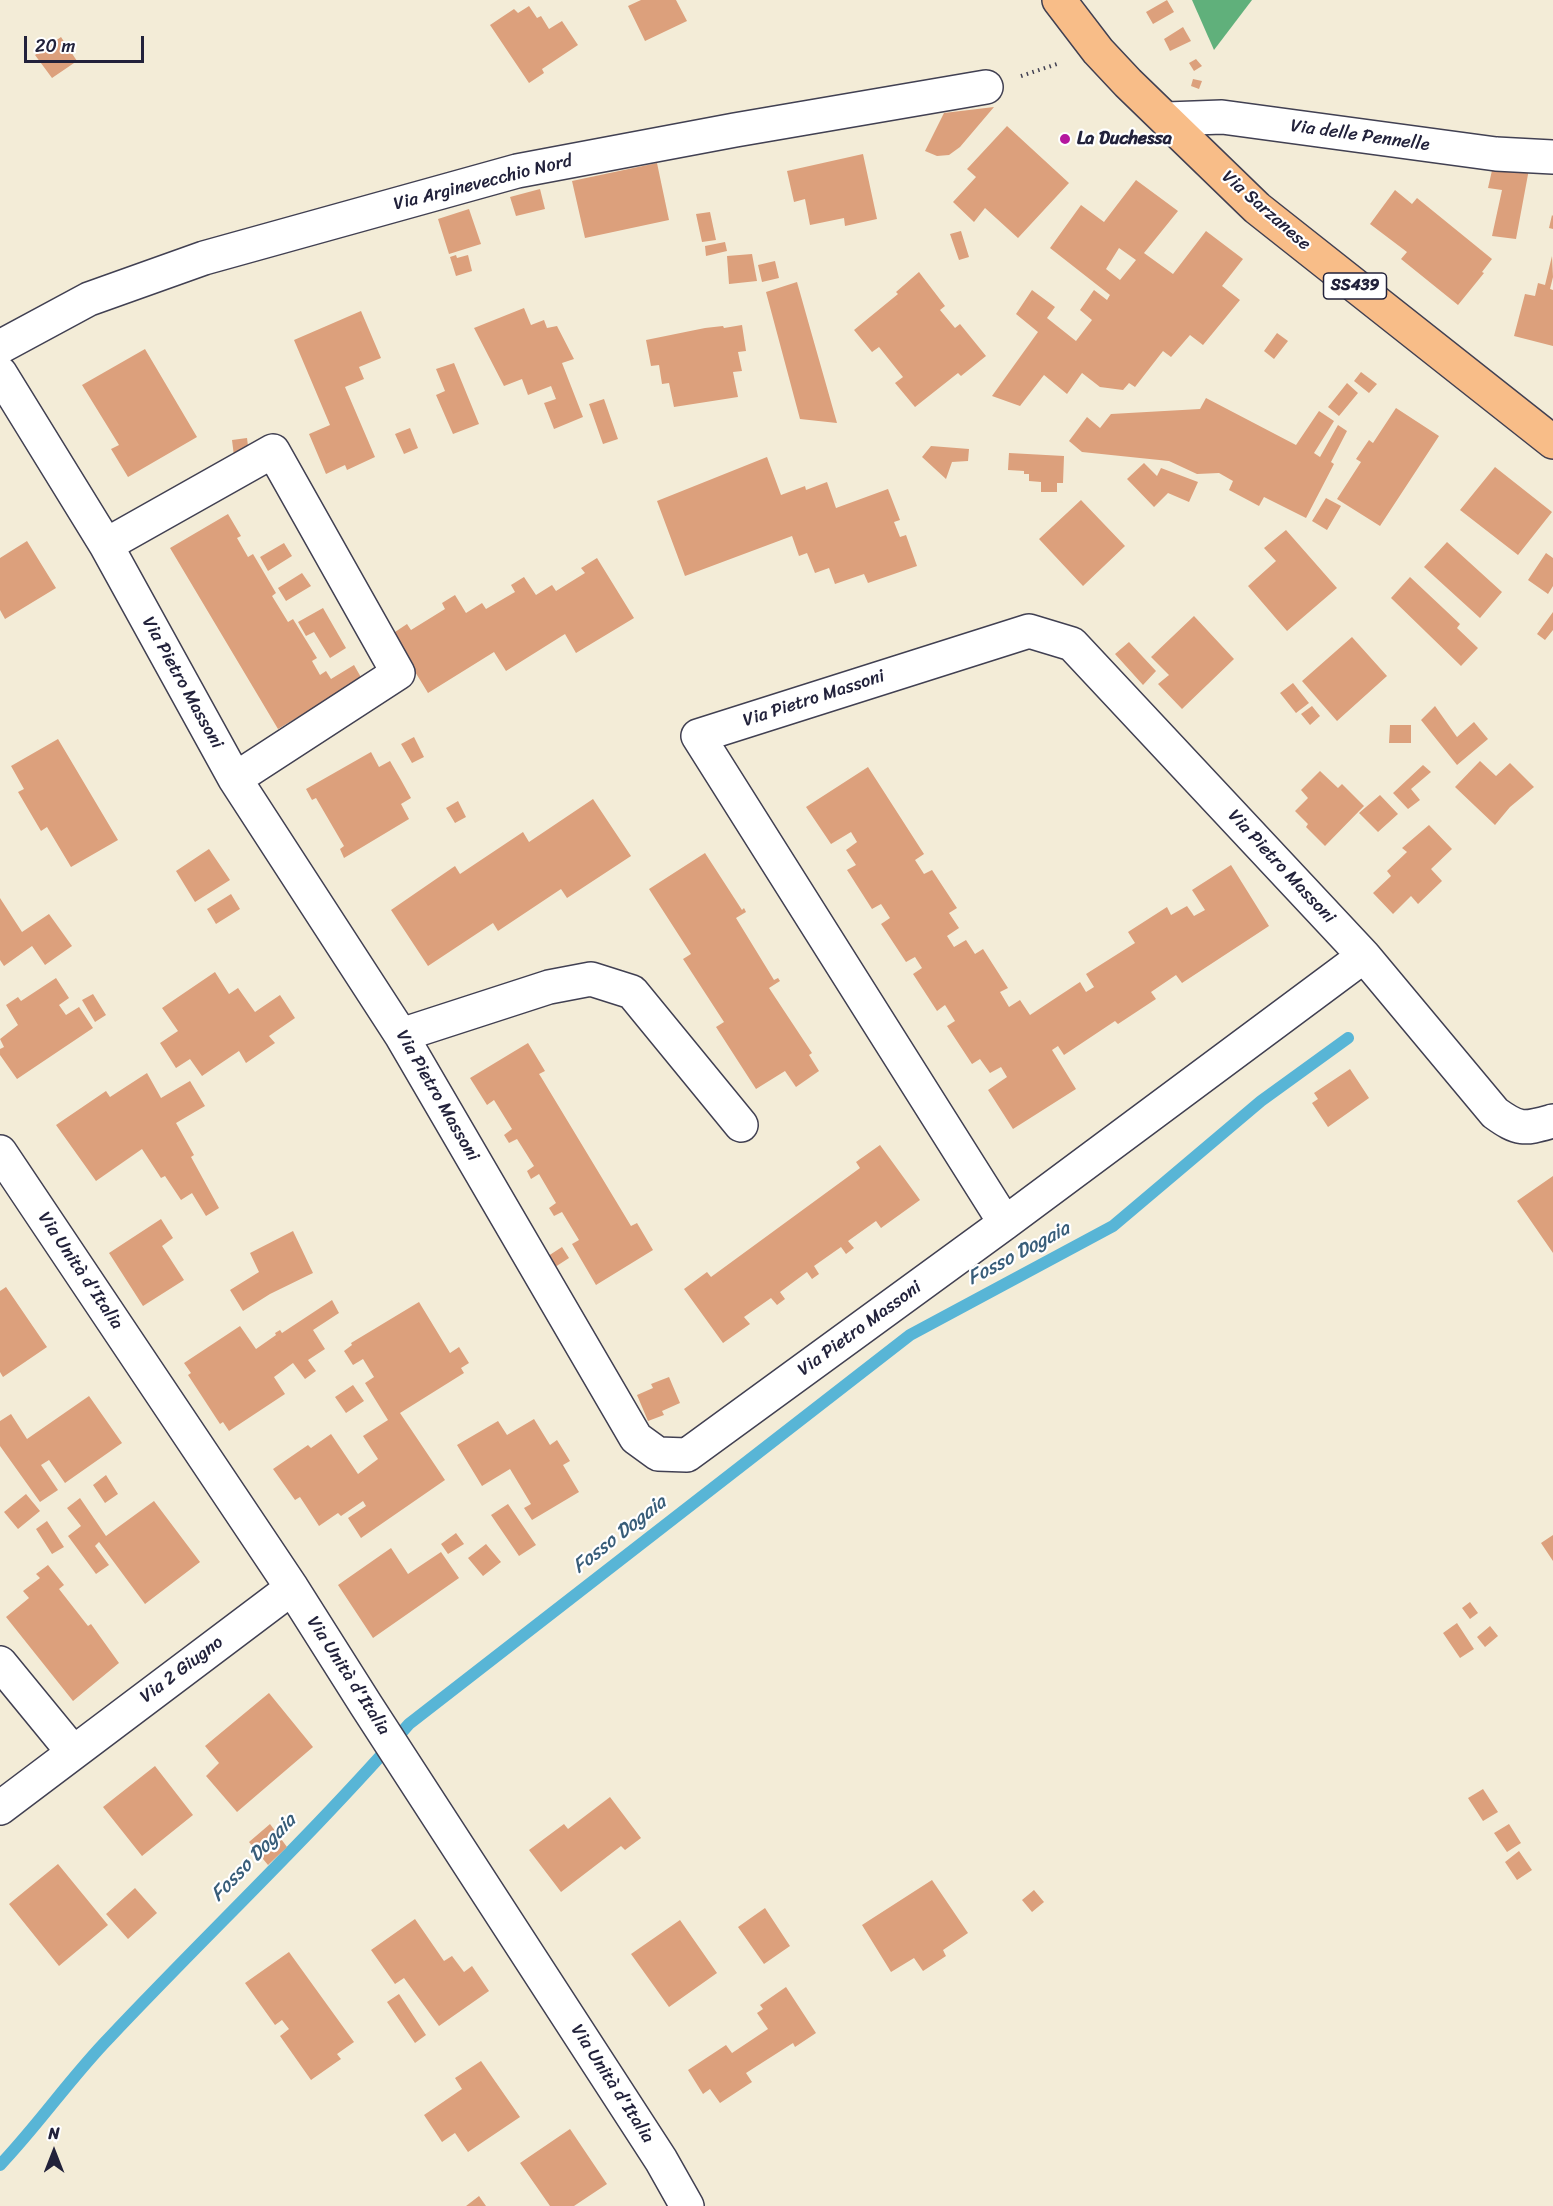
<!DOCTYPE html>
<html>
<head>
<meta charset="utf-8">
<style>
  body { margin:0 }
  #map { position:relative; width:1553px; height:2206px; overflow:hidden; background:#f3ecd7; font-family:Sriracha,sans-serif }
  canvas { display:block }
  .north { position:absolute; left:24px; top:2122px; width:60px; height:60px; -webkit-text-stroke:4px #fff; paint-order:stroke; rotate:0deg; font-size:16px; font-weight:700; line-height:24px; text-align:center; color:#22223b }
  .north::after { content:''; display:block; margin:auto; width:21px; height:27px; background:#22223b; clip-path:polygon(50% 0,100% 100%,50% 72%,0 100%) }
  .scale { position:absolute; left:24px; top:36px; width:120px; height:27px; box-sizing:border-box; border:3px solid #22223b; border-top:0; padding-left:8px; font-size:18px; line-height:21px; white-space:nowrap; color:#22223b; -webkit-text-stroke:4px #fff; paint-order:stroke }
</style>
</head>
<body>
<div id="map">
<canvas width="1553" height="2206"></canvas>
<div class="north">N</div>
<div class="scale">20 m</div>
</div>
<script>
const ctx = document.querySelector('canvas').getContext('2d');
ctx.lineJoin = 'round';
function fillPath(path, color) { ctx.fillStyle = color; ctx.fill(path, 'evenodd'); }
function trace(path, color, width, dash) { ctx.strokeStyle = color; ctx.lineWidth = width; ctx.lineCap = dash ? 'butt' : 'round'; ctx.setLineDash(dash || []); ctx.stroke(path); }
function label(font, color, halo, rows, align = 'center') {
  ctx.font = font + ' Sriracha,sans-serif'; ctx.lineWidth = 4.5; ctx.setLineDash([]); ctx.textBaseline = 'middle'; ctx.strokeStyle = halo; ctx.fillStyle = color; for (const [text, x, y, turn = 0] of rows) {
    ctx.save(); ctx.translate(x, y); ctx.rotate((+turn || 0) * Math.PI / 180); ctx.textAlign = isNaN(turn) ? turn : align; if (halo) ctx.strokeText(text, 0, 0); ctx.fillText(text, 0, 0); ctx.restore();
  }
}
const forest = new Path2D(`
  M 1192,0 L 1252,0 L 1214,50 Z`);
const stream = new Path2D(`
  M 0,2165 C 39,2124 71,2077 110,2037 C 209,1932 314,1833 409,1724 L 910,1335 L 1113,1226 L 1261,1101 L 1348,1038`);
const building = new Path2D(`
  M 641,0 L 676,0 L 687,21 L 645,41 L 628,6 Z
  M 1167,0 L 1174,12 L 1153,24 L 1146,12 Z
  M 529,6 L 537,18 L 541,16 L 549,29 L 562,21 L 578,45 L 542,69 L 544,73 L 529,83 L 490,25 L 514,9 L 518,13 Z
  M 1183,27 L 1191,41 L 1170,51 L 1164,39 Z
  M 61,37 L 77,61 L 52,78 L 35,55 Z
  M 1196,59 L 1202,66 L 1194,71 L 1189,63 Z
  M 1193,79 L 1202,81 L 1199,89 L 1191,86 Z
  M 994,107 L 960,147 L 949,155 L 937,156 L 925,151 L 944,113 Z
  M 1007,126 L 1069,183 L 1018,238 L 985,208 L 974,222 L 953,202 L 976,177 L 967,169 Z
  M 863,154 L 877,219 L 845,226 L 844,218 L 810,225 L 805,199 L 794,202 L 787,171 Z
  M 657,163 L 669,220 L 585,238 L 572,181 Z
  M 1493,166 L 1529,169 L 1516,239 L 1492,236 L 1502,190 L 1488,188 Z
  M 1136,180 L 1178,211 L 1144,253 L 1173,274 L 1206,231 L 1243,259 L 1222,286 L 1240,300 L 1203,345 L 1190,335 L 1171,357 L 1163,351 L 1135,387 L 1129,383 L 1123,390 L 1100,387 L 1082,373 L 1067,394 L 1044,375 L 1020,406 L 992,396 L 1038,332 L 1016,314 L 1032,290 L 1055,307 L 1047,318 L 1076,341 L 1092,320 L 1080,310 L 1094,290 L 1107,300 L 1110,295 L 1050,248 L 1081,205 L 1104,222 ZM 1119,248 L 1136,260 L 1120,280 L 1106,269 Z
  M 540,189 L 545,209 L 516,216 L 510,197 Z
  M 1395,190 L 1412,204 L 1417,198 L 1492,259 L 1482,272 L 1484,273 L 1458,305 L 1401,259 L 1407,252 L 1370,224 Z
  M 469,209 L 481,244 L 449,254 L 438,219 Z
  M 710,212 L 716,240 L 702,242 L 696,214 Z
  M 1552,215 L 1553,216 L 1553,229 L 1549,228 Z
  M 961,231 L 969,257 L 959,260 L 950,234 Z
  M 725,242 L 727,251 L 706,256 L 705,246 Z
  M 752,254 L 757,281 L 729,284 L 727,256 Z
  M 456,255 L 457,258 L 468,255 L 472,271 L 456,276 L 450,257 Z
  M 1552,256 L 1553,277 L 1550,289 L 1553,290 L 1553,346 L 1514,336 L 1525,294 L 1535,296 L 1538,283 L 1545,285 Z
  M 775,261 L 779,278 L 762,282 L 758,265 Z
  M 919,272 L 945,306 L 940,310 L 955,328 L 960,324 L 986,356 L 961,376 L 958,373 L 915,407 L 895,383 L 903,377 L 879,347 L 872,352 L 854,330 L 898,294 L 896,292 Z
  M 797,282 L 806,314 L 837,423 L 800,419 L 766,292 Z
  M 524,308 L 531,325 L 544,320 L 547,328 L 557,326 L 574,359 L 562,363 L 583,417 L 554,429 L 544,403 L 556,399 L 551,386 L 528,395 L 522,379 L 504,386 L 474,328 Z
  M 361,311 L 381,358 L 359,367 L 364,379 L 345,387 L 375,457 L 347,470 L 345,465 L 326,474 L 309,434 L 330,425 L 294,340 Z
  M 742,325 L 746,351 L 738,352 L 742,371 L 733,372 L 738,397 L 674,407 L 669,383 L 662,384 L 659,365 L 651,366 L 646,340 L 705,328 L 723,326 L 724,328 Z
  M 1277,333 L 1288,341 L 1274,359 L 1264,351 Z
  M 145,349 L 197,437 L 128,477 L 111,449 L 119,445 L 82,385 Z
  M 454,363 L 479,424 L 453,434 L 436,395 L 445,391 L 436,369 Z
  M 1361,372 L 1377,384 L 1369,393 L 1354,381 Z
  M 1347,383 L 1358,393 L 1339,416 L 1328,407 Z
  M 1206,398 L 1296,445 L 1319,411 L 1334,421 L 1314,453 L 1320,457 L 1338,425 L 1347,431 L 1331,462 L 1334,464 L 1306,518 L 1264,497 L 1259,506 L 1229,490 L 1233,481 L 1219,473 L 1197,474 L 1169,461 L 1082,452 L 1069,441 L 1087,417 L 1100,428 L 1111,414 L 1200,409 Z
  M 604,399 L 618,439 L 603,444 L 589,404 Z
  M 1396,408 L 1439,436 L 1380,526 L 1337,499 L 1361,462 L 1356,459 L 1369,440 L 1373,443 Z
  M 410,428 L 418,448 L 404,454 L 395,434 Z
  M 247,438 L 249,454 L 234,456 L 232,440 Z
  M 931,446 L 969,449 L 968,461 L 952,462 L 946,479 L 922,457 Z
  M 1009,453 L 1064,456 L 1063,483 L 1057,483 L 1057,492 L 1041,492 L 1041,482 L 1029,481 L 1029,474 L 1024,474 L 1024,471 L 1008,470 Z
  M 767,457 L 781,495 L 805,486 L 806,490 L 827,482 L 836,508 L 888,489 L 900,520 L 894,522 L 900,537 L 906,535 L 917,566 L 868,583 L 864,574 L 835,584 L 829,568 L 815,573 L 807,553 L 799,556 L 792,536 L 685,576 L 657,501 Z
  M 1144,463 L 1157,476 L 1161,468 L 1198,482 L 1189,502 L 1168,493 L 1154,507 L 1127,479 Z
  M 1495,467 L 1552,512 L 1518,555 L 1460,510 Z
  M 1326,498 L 1341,506 L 1327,530 L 1312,521 Z
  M 1081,500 L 1125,546 L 1083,586 L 1039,539 Z
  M 228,514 L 241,536 L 237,538 L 248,557 L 253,554 L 276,593 L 272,596 L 288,622 L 293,619 L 317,658 L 312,661 L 320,675 L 326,671 L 331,679 L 354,665 L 362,679 L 278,729 L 170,548 Z
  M 1286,530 L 1337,588 L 1287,631 L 1248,586 L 1276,561 L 1264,548 Z
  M 27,541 L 56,588 L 5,619 L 0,610 L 0,558 Z
  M 1447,542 L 1502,592 L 1480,618 L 1424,567 Z
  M 284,543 L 292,556 L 268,571 L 260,557 Z
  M 1546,553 L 1553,558 L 1553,586 L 1548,594 L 1528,580 Z
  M 597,558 L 634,618 L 576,653 L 565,634 L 506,671 L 494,652 L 428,693 L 392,634 L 407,624 L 411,630 L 445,609 L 442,603 L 455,595 L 466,613 L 482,603 L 486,609 L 515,592 L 511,585 L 524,577 L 536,595 L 552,585 L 556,591 L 585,573 L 581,568 Z
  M 302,573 L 311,586 L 286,601 L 278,588 Z
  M 1410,577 L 1460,624 L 1457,628 L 1478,648 L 1461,666 L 1391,598 Z
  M 323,608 L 346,648 L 330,658 L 314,632 L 306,636 L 298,622 Z
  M 1553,612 L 1553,630 L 1545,640 L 1537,634 Z
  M 1194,616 L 1234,659 L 1182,709 L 1158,684 L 1169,675 L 1151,657 Z
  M 1352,637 L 1387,676 L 1337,721 L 1302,681 Z
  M 1129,642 L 1156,671 L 1143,685 L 1115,654 Z
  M 1293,683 L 1309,703 L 1296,713 L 1280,693 Z
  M 1312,706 L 1320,716 L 1310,725 L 1301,714 Z
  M 1435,706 L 1457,737 L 1474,722 L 1488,739 L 1457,765 L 1421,720 Z
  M 1390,725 L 1411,725 L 1411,743 L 1389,743 Z
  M 414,737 L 424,757 L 412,763 L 401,744 Z
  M 58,739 L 118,840 L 71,867 L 47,827 L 41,831 L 18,792 L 24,789 L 11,766 Z
  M 371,752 L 379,767 L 390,761 L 401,780 L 411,798 L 401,804 L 409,819 L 344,858 L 340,849 L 344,846 L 316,798 L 312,800 L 306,789 Z
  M 1480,761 L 1496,776 L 1510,763 L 1534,787 L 1510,807 L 1495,825 L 1455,787 Z
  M 1423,765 L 1431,772 L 1411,789 L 1420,800 L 1408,809 L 1393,793 Z
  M 868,767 L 924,854 L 915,860 L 924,874 L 932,870 L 957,908 L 949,913 L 959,928 L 947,936 L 954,947 L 966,940 L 975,954 L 983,949 L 1008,988 L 1000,992 L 1009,1007 L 1020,1000 L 1030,1015 L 1080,982 L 1086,992 L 1094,987 L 1086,974 L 1135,943 L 1128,932 L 1167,907 L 1171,915 L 1187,906 L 1194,916 L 1205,910 L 1192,890 L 1231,865 L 1269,926 L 1182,983 L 1176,975 L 1151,992 L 1156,999 L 1118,1024 L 1115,1021 L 1064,1055 L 1058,1046 L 1052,1050 L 1076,1089 L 1013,1129 L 988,1090 L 1007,1077 L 1001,1067 L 990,1073 L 980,1059 L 972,1064 L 947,1026 L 955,1021 L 945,1005 L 937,1011 L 913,974 L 922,968 L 915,957 L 906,962 L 881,924 L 890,918 L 881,904 L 872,909 L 847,870 L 856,865 L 846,850 L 857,842 L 851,832 L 831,844 L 806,807 Z
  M 1320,771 L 1338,788 L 1342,784 L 1364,806 L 1325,846 L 1306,827 L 1308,824 L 1295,811 L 1308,798 L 1301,790 Z
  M 1380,795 L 1398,814 L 1378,832 L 1359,813 Z
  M 593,799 L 631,856 L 567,898 L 561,889 L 498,931 L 493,923 L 428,966 L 391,910 L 455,866 L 460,874 L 523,832 L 529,842 Z
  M 458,801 L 466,817 L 455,823 L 446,808 Z
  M 1429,825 L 1452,849 L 1431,869 L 1442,881 L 1418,904 L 1411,896 L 1393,914 L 1373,893 L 1391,876 L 1387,871 L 1407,852 L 1402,848 Z
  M 209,849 L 230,880 L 195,902 L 176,871 Z
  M 705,853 L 742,910 L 744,908 L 746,912 L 736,918 L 774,980 L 778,978 L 780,981 L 769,988 L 812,1053 L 809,1055 L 819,1071 L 796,1087 L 785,1071 L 756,1089 L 716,1027 L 724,1022 L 683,959 L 691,954 L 649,889 Z
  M 231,894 L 240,909 L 216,924 L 207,909 Z
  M 0,898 L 22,932 L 49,914 L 72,946 L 45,965 L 32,946 L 4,966 L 0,960 Z
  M 215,972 L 229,994 L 238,988 L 255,1012 L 280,995 L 295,1018 L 269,1036 L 275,1043 L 246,1063 L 239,1051 L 202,1076 L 190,1059 L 176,1068 L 160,1043 L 178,1031 L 162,1008 Z
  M 56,978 L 69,998 L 59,1005 L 66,1015 L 79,1007 L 93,1028 L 17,1079 L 0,1055 L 0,1049 L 4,1047 L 0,1039 L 18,1025 L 6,1005 L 18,997 L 21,1001 Z
  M 93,994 L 106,1015 L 95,1022 L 82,1000 Z
  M 528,1043 L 545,1071 L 539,1074 L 541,1077 L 631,1226 L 637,1223 L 653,1250 L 596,1285 L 572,1244 L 579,1240 L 562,1212 L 554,1216 L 549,1208 L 556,1203 L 539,1174 L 531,1179 L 527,1171 L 534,1166 L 517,1139 L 509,1143 L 504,1135 L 512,1129 L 494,1100 L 487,1105 L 470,1078 Z
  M 1350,1069 L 1369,1098 L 1328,1127 L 1312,1103 L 1318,1099 L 1314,1093 Z
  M 147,1073 L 161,1098 L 190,1081 L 205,1106 L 176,1123 L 194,1155 L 191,1157 L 219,1208 L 206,1216 L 192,1193 L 181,1200 L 165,1176 L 161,1178 L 142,1149 L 96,1181 L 56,1125 L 106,1091 L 110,1097 Z
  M 880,1145 L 920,1200 L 881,1228 L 876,1221 L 848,1241 L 854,1248 L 846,1254 L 841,1247 L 814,1266 L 819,1274 L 812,1279 L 807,1272 L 780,1292 L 785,1299 L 777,1305 L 771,1298 L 744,1317 L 750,1324 L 723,1343 L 684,1289 L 707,1272 L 711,1277 L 860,1168 L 856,1162 Z
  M 1553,1176 L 1553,1253 L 1517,1201 Z
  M 161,1219 L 173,1238 L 162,1246 L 184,1280 L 143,1306 L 109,1253 Z
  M 293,1231 L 313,1273 L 270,1294 L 243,1311 L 230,1290 L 259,1272 L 250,1253 Z
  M 562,1247 L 569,1258 L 552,1269 L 545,1258 Z
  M 6,1287 L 47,1347 L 3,1377 L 0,1372 L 0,1291 Z
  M 332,1300 L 339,1313 L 313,1330 L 325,1349 L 308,1360 L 316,1371 L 305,1379 L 293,1363 L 274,1377 L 285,1394 L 229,1431 L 223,1422 L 220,1424 L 188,1375 L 191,1373 L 184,1363 L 240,1326 L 256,1349 L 276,1335 L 275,1333 L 280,1330 L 282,1333 Z
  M 419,1302 L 450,1353 L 459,1347 L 469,1363 L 461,1368 L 464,1373 L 400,1413 L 445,1480 L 361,1538 L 348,1518 L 366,1506 L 363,1501 L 341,1516 L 338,1513 L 319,1526 L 300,1497 L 295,1500 L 273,1469 L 308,1445 L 311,1448 L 331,1434 L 358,1474 L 378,1459 L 363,1436 L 388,1420 L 365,1383 L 374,1377 L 363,1359 L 353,1365 L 344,1351 L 352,1345 L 351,1343 Z
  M 669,1377 L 680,1403 L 662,1411 L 664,1415 L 648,1421 L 637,1395 L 653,1388 L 651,1384 Z
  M 353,1385 L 364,1401 L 346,1413 L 335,1397 Z
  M 89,1396 L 122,1443 L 65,1483 L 49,1460 L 41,1465 L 58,1490 L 40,1502 L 0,1446 L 0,1421 L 11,1414 L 27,1439 Z
  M 534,1419 L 550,1445 L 557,1440 L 570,1461 L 563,1465 L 579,1492 L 532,1520 L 524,1508 L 531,1504 L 510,1469 L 482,1486 L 457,1445 L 498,1421 L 507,1435 Z
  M 106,1475 L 118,1494 L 105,1503 L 93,1485 Z
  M 26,1494 L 40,1511 L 18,1529 L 4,1512 Z
  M 80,1498 L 106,1536 L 154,1501 L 200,1562 L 145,1604 L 99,1542 L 95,1546 L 109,1565 L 96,1574 L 68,1536 L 81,1526 L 67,1508 Z
  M 508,1504 L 536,1545 L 519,1556 L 491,1515 Z
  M 47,1521 L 64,1547 L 52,1554 L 36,1529 Z
  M 456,1533 L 464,1544 L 448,1554 L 441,1544 Z
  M 1553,1535 L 1553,1561 L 1541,1543 Z
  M 486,1544 L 501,1562 L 483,1576 L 468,1558 Z
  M 391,1548 L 408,1574 L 441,1552 L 459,1578 L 373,1638 L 338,1585 Z
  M 48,1565 L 64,1585 L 59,1589 L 88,1626 L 91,1624 L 119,1663 L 73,1701 L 6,1617 L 29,1598 L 23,1591 L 40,1578 L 36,1574 Z
  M 1470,1602 L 1478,1613 L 1470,1619 L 1462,1608 Z
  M 1457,1623 L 1474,1649 L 1460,1658 L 1443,1633 Z
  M 1490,1626 L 1498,1636 L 1485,1647 L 1477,1637 Z
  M 269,1693 L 313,1747 L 237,1812 L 206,1776 L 219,1763 L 205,1746 Z
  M 155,1766 L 193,1815 L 142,1856 L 103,1807 Z
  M 1483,1789 L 1498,1812 L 1483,1821 L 1468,1798 Z
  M 610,1797 L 641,1838 L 625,1850 L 621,1846 L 561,1892 L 529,1850 L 564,1824 L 568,1829 Z
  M 270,1824 L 287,1847 L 268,1865 L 249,1842 Z
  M 1509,1824 L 1521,1843 L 1507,1852 L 1494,1833 Z
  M 1519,1851 L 1532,1870 L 1517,1880 L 1505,1862 Z
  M 58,1864 L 108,1925 L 59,1966 L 9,1904 Z
  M 932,1880 L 968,1933 L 943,1950 L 946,1956 L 923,1971 L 914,1958 L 891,1972 L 862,1925 Z
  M 135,1888 L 157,1913 L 128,1939 L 106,1914 Z
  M 1034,1890 L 1044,1902 L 1032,1912 L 1022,1900 Z
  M 765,1908 L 790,1946 L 764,1964 L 738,1927 Z
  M 415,1919 L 444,1961 L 452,1956 L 464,1972 L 472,1966 L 489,1991 L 439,2026 L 404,1978 L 395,1984 L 371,1950 Z
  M 680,1920 L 717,1973 L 669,2007 L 631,1954 Z
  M 289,1952 L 354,2042 L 337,2054 L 341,2059 L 311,2080 L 280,2036 L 289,2029 L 282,2020 L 275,2025 L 245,1983 Z
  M 786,1987 L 816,2033 L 795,2047 L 793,2043 L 746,2073 L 752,2082 L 720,2103 L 710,2089 L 703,2094 L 688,2070 L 726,2045 L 732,2053 L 768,2029 L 757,2013 L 763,2009 L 760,2005 Z
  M 399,1994 L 426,2035 L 415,2043 L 387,2002 Z
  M 481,2061 L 520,2117 L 468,2152 L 455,2133 L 442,2142 L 424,2115 L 462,2089 L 455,2078 Z
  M 570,2129 L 607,2184 L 574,2206 L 550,2206 L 520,2163 Z
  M 479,2196 L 486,2206 L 466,2206 Z`);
const path = new Path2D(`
  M 1021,76 L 1060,63`);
const minor = new Path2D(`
  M 1167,119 L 1222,117 L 1496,154 L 1553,157
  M 0,347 L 89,299 L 204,258 L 517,171 L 735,130 L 986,87
  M 0,373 L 106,545 L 235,779 L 401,1035 L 636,1438 L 658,1454 L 687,1455 L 1005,1223 L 1364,956 L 1495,1113 C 1520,1131 1524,1129 1553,1121
  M 106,545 L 273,451 L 398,673 L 235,779
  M 401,1035 L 549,987 L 591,979 L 632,992 L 741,1125
  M 0,1152 L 292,1588 L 366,1705 L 661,2160 L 687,2206
  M 1005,1223 L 698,736 L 1029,631 L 1072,644 L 1364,956
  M 0,1663 L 73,1752
  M 0,1808 L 292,1588`);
const major = new Path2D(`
  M 1059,0 L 1098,51 L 1128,83 L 1257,208 L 1553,442`);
const markers = [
  [1065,139,6,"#b5179e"]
];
const shields = [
  [1355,286,63]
];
const shieldNames = [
  ["SS439",1355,286]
];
const streetNames = [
  ["Via delle Pennelle",1360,136,8],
  ["Via Arginevecchio Nord",483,183,-14],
  ["Via Sarzanese",1266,211,41],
  ["Via Pietro Massoni",182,683,61],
  ["Via Pietro Massoni",814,699,-18],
  ["Via Pietro Massoni",1281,867,47],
  ["Via Pietro Massoni",437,1096,60],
  ["Via Unità d'Italia",80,1271,56],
  ["Via Pietro Massoni",860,1329,-36],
  ["Via 2 Giugno",182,1670,-37],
  ["Via Unità d'Italia",348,1676,57],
  ["Via Unità d'Italia",612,2084,57]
];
const poiNames = [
  ["La Duchessa",1077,139]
];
const waterNames = [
  ["Fosso Dogaia",1019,1254,-28],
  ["Fosso Dogaia",620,1535,-38],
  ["Fosso Dogaia",254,1858,-46]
];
fillPath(forest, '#60b07b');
trace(stream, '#58b5d6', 12);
fillPath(building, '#dca07c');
trace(minor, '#414052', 36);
trace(major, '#414052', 36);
trace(path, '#414052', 4, [1.5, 4.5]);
trace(minor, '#fff', 33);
trace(major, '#f8bd88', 33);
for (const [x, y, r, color] of markers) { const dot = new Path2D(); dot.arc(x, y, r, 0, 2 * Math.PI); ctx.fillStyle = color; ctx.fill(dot); trace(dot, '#fff', 2); }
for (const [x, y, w] of shields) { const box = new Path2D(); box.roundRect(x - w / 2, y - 13, w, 26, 4.5); ctx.fillStyle = '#fff'; ctx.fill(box); trace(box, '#22223b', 1.5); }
label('bold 16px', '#22223b', null, shieldNames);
label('18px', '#22223b', '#fff', streetNames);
label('bold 18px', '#22223b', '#fff', poiNames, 'left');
label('italic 20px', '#385d79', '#fff', waterNames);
</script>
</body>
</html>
